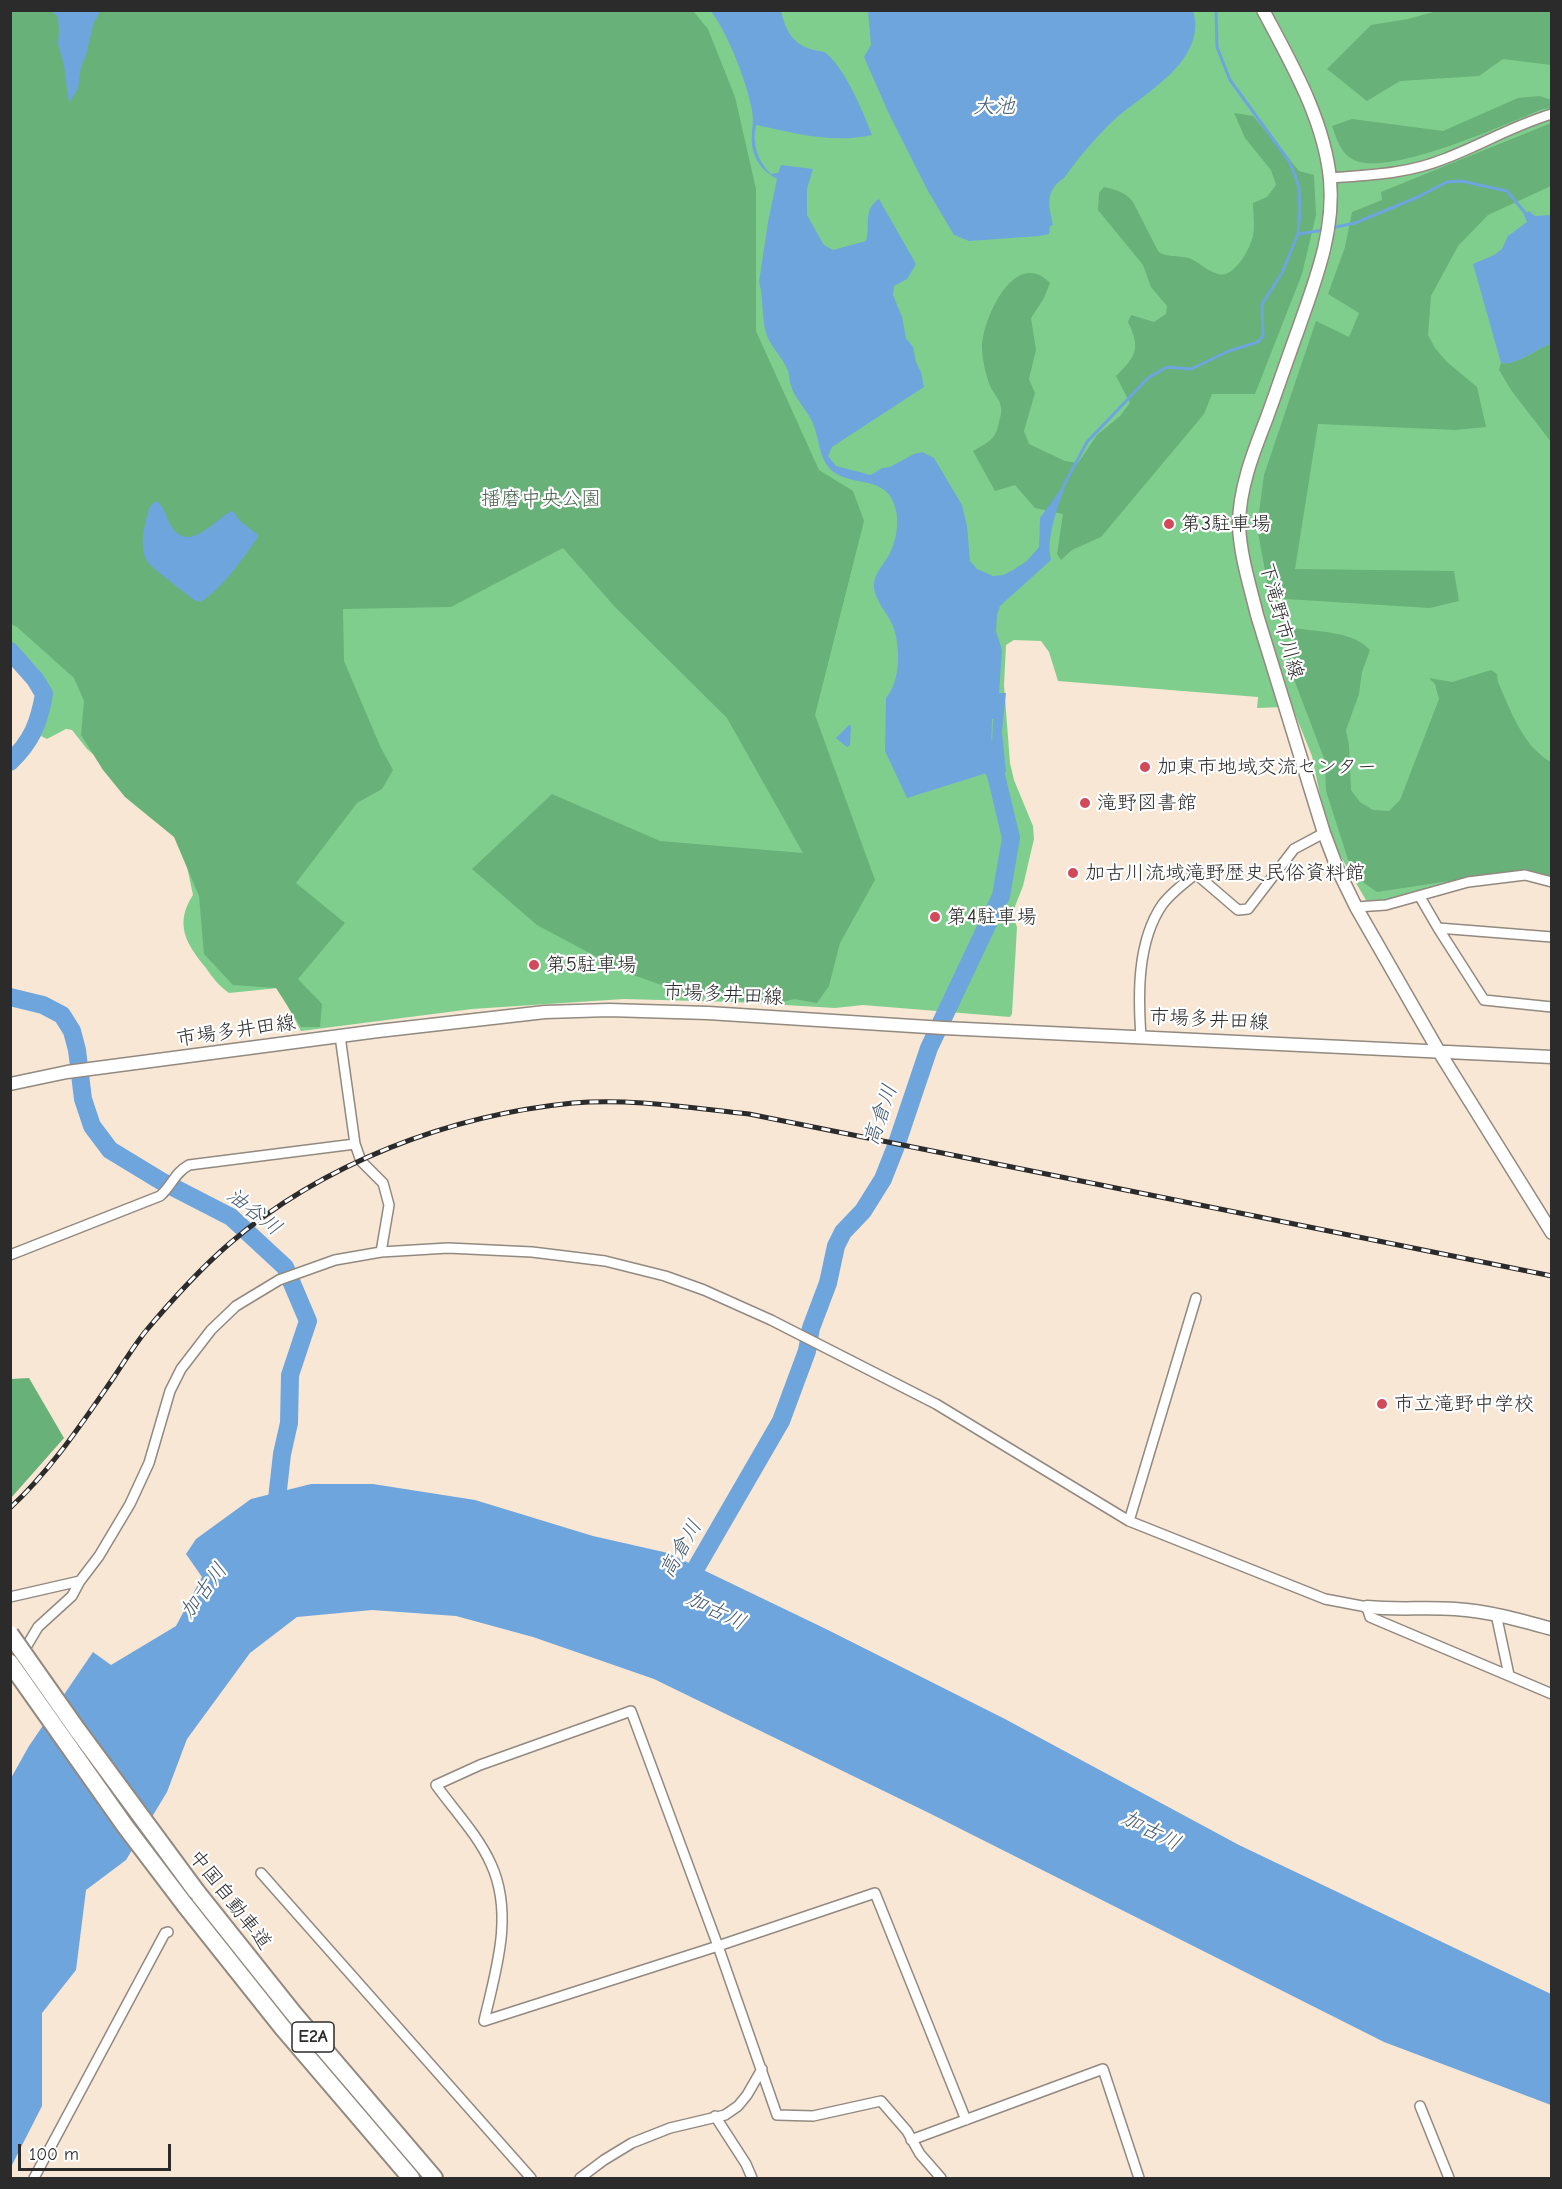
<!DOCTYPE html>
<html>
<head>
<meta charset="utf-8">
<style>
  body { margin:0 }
  #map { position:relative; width:1562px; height:2189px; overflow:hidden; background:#f8e7d4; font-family:"Comic Neue",sans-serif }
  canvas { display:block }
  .frame { position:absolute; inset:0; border:12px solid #2b2b2b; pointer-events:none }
  .scale { position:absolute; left:18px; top:2144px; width:153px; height:27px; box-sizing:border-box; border:3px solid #2b2b2b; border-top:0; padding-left:8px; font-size:18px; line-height:21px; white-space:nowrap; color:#2b2b2b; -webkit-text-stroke:4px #fff; paint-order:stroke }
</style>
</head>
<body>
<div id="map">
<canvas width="1562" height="2189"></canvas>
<div class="frame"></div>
<div class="scale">100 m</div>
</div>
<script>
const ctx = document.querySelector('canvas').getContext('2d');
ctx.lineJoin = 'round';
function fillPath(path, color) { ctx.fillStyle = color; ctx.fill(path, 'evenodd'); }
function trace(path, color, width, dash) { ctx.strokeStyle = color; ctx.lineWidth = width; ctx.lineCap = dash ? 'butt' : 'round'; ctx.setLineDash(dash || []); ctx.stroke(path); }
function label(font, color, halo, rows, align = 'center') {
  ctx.font = font + ' "Comic Neue","Klee One",sans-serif'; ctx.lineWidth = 4.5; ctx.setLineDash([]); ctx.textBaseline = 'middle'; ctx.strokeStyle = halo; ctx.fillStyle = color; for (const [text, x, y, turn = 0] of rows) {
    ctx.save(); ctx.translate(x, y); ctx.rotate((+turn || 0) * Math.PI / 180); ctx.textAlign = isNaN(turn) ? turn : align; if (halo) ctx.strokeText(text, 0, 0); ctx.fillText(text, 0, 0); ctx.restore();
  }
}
const green = new Path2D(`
  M 10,11 L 1551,11 L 1551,882 L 1512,877 L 1386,905 L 1367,902 L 1333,843 L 1320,795 L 1312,756 L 1293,709 L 1286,707 L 1257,708 L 1258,697 L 1058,681 L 1049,652 L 1041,641 L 1014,640 L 1006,645 L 1004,685 L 1010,763 L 1014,780 L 1033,826 L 1034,839 L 1023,886 L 1012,914 L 1017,927 L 1012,1014 L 1010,1017 L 863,1005 L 835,1008 L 735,1002 L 624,999 L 472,1009 L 301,1031 L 278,988 L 229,993 C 219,986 213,978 206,968 C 186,944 174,924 193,895 L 185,857 L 171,820 L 87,749 L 72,730 L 66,729 L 47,739 L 41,736 C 61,686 46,675 11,642 Z`);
const forest = new Path2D(`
  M 10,11 L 693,11 L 708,29 L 735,97 L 756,189 L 756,331 L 819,470 L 853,491 L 864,521 L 815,715 L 875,880 L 840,943 L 829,986 L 817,1003 L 794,999 L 779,1003 L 724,999 L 678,991 L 625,972 L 537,925 L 472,869 L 552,794 L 660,841 L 803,853 L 727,718 L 615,607 L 563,548 L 451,607 L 343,609 L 344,661 L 380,746 L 393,770 L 382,789 L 357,803 L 296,883 L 345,923 L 298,979 L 322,1004 L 320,1027 L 301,1027 L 276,988 L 233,985 L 204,954 L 199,896 L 174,837 L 125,797 L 103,770 L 81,735 L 84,701 L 74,678 L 17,627 L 11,624 Z
  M 1437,11 L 1551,11 L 1551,65 L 1503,59 L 1479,76 L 1400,81 L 1367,101 L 1327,69 L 1371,25 L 1408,19 Z
  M 1540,96 L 1551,100 L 1551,108 L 1543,109 C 1505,124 1390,177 1354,160 C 1340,153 1337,139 1332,126 L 1352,119 L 1443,131 L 1518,98 Z
  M 1234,113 L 1253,116 L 1299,171 L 1314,175 L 1316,215 L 1302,274 L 1255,394 L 1212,394 L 1204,414 L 1101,537 L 1072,550 L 1061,560 L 1057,554 L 1063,514 L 1035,508 L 1015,485 L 995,491 L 973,451 C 988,442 996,440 999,422 C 1000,418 1002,412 1001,408 C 1001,401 994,394 991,388 C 986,377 982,359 982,347 C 983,318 1015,247 1050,283 L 1044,298 L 1031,318 L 1036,350 L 1029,379 L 1035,393 L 1024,431 L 1029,444 L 1065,461 L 1078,463 L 1097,435 L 1120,416 L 1130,403 L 1116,376 C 1136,356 1141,349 1128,322 L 1131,315 L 1154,322 L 1166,314 L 1167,306 L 1151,287 L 1143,265 L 1098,210 L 1099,193 L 1104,187 C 1117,190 1125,192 1133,202 L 1158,251 C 1166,258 1178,255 1189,258 C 1199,262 1207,271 1218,274 C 1234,279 1250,249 1253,236 C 1255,227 1253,213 1253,203 L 1267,197 L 1276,185 L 1271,170 L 1245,138 Z
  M 1551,123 L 1551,186 L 1488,215 L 1458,246 L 1431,296 L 1428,335 L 1435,348 L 1447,362 L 1477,387 L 1486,427 L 1456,430 L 1318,424 L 1295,569 L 1454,571 L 1459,601 L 1430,608 L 1270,598 L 1257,527 L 1264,475 L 1316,321 L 1349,337 L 1359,313 L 1328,294 L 1345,247 L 1352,212 L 1382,200 L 1381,192 Z
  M 1551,344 L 1551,442 L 1511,390 L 1499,370 L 1501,363 C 1518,366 1536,348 1551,344 Z
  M 1294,628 C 1318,632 1353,631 1370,650 L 1362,672 L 1359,694 L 1346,730 L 1349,745 L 1351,790 L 1360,802 L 1373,810 L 1389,811 L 1400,800 L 1439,699 L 1435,684 L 1429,678 L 1452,682 L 1491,670 L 1497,674 L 1498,682 C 1510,709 1523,747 1551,762 L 1551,880 L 1515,871 L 1377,892 L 1353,875 L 1326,791 L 1325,761 L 1292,674 Z
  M 29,1378 L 64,1438 L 11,1498 L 11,1379 Z`);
const water = new Path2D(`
  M 1193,10 C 1208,60 1146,92 1115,119 C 1096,137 1079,157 1064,178 C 1044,191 1049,207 1053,225 L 1050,226 L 1049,234 L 1039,236 L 969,241 L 954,235 L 928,191 L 889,114 L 864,57 L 871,45 L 868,11 Z
  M 52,11 L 100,11 L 93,25 L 86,56 L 81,66 L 78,89 L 69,103 L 64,66 L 58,44 L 59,30 L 58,17 Z
  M 711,11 L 781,11 C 786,31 792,44 814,50 C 818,51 824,51 827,54 C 845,69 864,113 872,135 C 832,144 795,133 756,125 C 752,143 757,161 771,174 L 778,173 L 781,165 L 813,169 L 807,189 L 807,215 L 824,245 L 833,250 L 866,241 C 871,226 862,210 879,199 L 916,264 L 907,279 L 894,286 L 893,295 L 902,317 L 906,338 L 913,347 L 916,362 L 921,372 L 924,387 L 832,447 L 828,456 L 836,466 L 871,475 L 882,468 L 890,467 L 914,454 L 922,452 L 934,458 L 962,505 L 967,526 L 970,561 L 977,569 L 993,576 L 1003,575 L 1013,570 L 1027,561 L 1039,547 L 1040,518 L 1068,479 C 1060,501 1045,537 1051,560 L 1000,606 L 997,615 L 996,631 L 1002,650 L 999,693 L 1006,693 L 1002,732 L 1006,772 L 993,776 L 991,772 L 993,719 L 992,719 L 990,772 L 907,798 L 885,751 L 886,698 C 901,681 901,645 892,624 C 886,611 876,602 874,588 C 873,574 883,566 889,555 C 896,542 900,521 895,507 C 887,476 854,486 835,473 C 821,464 820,446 816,433 C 813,417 801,406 794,393 C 790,386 790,379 788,371 C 783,358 772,348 767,336 C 761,319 764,299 759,282 L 768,222 L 777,179 C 767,173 760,168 755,156 C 748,139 755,127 752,110 C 746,80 729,36 711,11 Z
  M 1529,211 L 1535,216 L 1551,215 L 1551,344 C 1536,348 1518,366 1501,363 L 1473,264 L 1494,255 L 1502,249 L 1508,236 L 1527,222 L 1524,215 Z
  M 157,501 C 166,509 167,522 174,530 C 193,552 218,515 233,511 L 240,521 L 257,534 L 258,537 C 246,555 219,593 200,602 L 194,600 C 186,593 151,568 147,561 C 140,549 143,532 146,520 C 148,512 149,504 157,501 Z
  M 849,725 L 851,726 L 850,745 L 847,747 L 836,738 Z
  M 311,1484 L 373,1484 L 475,1500 L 593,1536 L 668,1553 L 826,1629 L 1005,1719 L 1239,1845 L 1551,1994 L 1551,2105 L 1384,2042 L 931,1814 L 654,1679 L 533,1637 L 456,1616 L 372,1610 L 297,1617 L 250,1653 L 187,1739 L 167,1792 L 126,1860 L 86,1890 L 76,1970 L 42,2013 L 42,2106 L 11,2167 L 11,1778 L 29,1746 L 93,1652 L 111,1665 L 176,1626 L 202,1577 L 186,1554 L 196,1539 L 251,1499 Z`);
const stream = new Path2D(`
  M 1331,228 L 1355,223 L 1418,197 L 1447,182 L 1461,181 L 1507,191 L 1527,215
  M 1298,234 L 1324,230
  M 1064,485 L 1087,442 L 1148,378 L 1167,367 L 1191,369 L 1229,351 L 1258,342 L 1263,336 L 1262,304 L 1282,273 L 1298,234 L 1300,210 L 1299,188 L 1295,175 L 1289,161 L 1230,80 L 1217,47 L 1216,10`);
const river = new Path2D(`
  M 10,651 L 35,679 L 44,694 C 39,723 32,741 10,762
  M 10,997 L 43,1005 L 62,1015 L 72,1031 L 77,1050 L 83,1099 L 92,1126 L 110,1150 L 161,1181 L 231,1217 L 285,1267 L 308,1321 L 290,1375 L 289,1423 L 282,1454 L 275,1517
  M 685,1587 L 781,1421 L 807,1351 L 811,1328 L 828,1283 L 836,1246 L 843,1232 L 863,1211 L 883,1179 L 896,1146 L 929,1048 L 1001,896 L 1011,838 L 996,775 L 982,740`);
const street = new Path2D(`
  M 1330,178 C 1369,175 1407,174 1444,159 C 1481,145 1514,125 1552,114
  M 1420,897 L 1438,928
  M 1356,907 L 1386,905 L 1468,882 L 1525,875 L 1552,882
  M 1552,937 L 1438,928 L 1484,1000 L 1552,1007
  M 340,1036 L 355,1144 L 361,1161 L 383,1183 L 389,1205 L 381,1252
  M 1141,1037 C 1138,995 1137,942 1162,905 C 1171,893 1184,883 1196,874 L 1238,910 L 1248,909 L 1294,849 L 1324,833
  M 10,1255 L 160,1196 C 172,1186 174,1173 189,1165 L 355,1144
  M 1129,1521 L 1196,1298
  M 10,1597 L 80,1581
  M 1496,1614 L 1509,1675
  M 22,1654 L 38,1627 L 72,1596 L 80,1581 L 99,1556 L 130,1504 L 149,1463 L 170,1391 L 181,1369 L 211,1330 L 236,1306 L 279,1280 L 335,1260 L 381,1252 L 448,1248 L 532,1252 L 605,1261 L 665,1276 L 704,1290 L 771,1320 L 936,1404 L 1129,1521 L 1325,1599 L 1367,1607 L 1370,1617 L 1552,1694
  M 631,1711 L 718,1946 L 484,2021 C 496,1970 514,1914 491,1864 C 478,1835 454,1810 436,1785 L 480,1765 Z
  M 261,1873 L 531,2178
  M 1420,2106 L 1449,2178
  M 715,2116 L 746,2164 L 752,2178
  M 911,2140 L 1103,2069 L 1139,2178
  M 34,2178 L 165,1933 L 168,1932
  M 580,2178 L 604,2160 L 632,2143 L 670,2128 L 725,2115 L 738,2106 L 747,2095 L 762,2069
  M 941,2178 L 920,2154 L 907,2131 L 881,2101 L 813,2116 L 777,2115 L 718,1946 L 875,1893 L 966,2120`);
const secondary = new Path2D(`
  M 1263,10 C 1291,63 1324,119 1330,179 C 1335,232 1315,281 1298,330 C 1287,360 1277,390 1266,420 C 1253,453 1239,489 1239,525 C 1240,555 1250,586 1257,615 L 1324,833 L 1338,870 L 1356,907 L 1438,1050 L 1552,1233
  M 10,1084 L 67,1072 L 378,1031 L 545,1012 L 609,1010 L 708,1013 L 944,1028 L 1552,1057
  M 1367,1607 C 1396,1610 1426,1607 1455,1609 C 1488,1611 1520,1620 1552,1629`);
const highway = new Path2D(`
  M 196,1891 L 294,2014 L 434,2178
  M 185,1905 L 282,2027 L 411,2178`);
const rail = new Path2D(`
  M 10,1508 C 51,1470 82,1423 114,1377 C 124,1362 134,1346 145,1332 C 171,1301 199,1270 229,1244 C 323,1163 450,1115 573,1103 C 631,1098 691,1108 749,1114 L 1552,1276`);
const highwayBridge = new Path2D(`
  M 10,1634 L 76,1728 L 196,1891
  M 10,1663 L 125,1826 L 185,1905`);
const markers = [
  [1169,524,6,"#d1495b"],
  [1145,767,6,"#d1495b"],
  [1085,803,6,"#d1495b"],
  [1073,873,6,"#d1495b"],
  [935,917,6,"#d1495b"],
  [534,965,6,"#d1495b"],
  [1382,1404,6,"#d1495b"]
];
const shields = [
  [313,2037,42]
];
const shieldNames = [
  ["E2A",313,2037]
];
const parkNames = [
  ["播磨中央公園",541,499]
];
const poiNames = [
  ["第3駐車場",1181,524],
  ["加東市地域交流センター",1157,767],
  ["滝野図書館",1097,803],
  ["加古川流域滝野歴史民俗資料館",1085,873],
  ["第4駐車場",947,917],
  ["第5駐車場",546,965],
  ["市立滝野中学校",1394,1404]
];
const streetNames = [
  ["下滝野市川線",1281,621,75],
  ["市場多井田線",723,995,3],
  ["市場多井田線",1209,1020,3],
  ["市場多井田線",236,1031,-8],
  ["中国自動車道",230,1900,52]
];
const waterNames = [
  ["大池",994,107],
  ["高倉川",881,1115,-71],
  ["油谷川",254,1212,38],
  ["高倉川",681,1549,-60],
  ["加古川",204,1591,-53],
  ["加古川",716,1611,26],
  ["加古川",1151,1831,27]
];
fillPath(green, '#80ce8e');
fillPath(forest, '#68b179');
fillPath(water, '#6ea5dd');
trace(stream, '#6ea5dd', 3);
trace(river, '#6ea5dd', 18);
trace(street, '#928980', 12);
trace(secondary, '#928980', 15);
trace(highway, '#928980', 20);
trace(street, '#fff', 9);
trace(secondary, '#fff', 12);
trace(highway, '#fff', 16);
trace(rail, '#2b2b2b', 5);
trace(rail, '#fff', 3, [9]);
trace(highwayBridge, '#928980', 20, []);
trace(highwayBridge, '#fff', 16);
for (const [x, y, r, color] of markers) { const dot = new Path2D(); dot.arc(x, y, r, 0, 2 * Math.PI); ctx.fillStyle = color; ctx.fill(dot); trace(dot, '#fff', 2); }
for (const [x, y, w] of shields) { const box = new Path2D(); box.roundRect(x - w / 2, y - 15, w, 30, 4.5); ctx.fillStyle = '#fff'; ctx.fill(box); trace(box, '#2b2b2b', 1.5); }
label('bold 18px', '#2b2b2b', null, shieldNames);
label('20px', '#49644e', '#fff', parkNames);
label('20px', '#2b2b2b', '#fff', poiNames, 'left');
label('20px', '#2b2b2b', '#fff', streetNames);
label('italic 21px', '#465c72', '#fff', waterNames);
</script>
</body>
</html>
